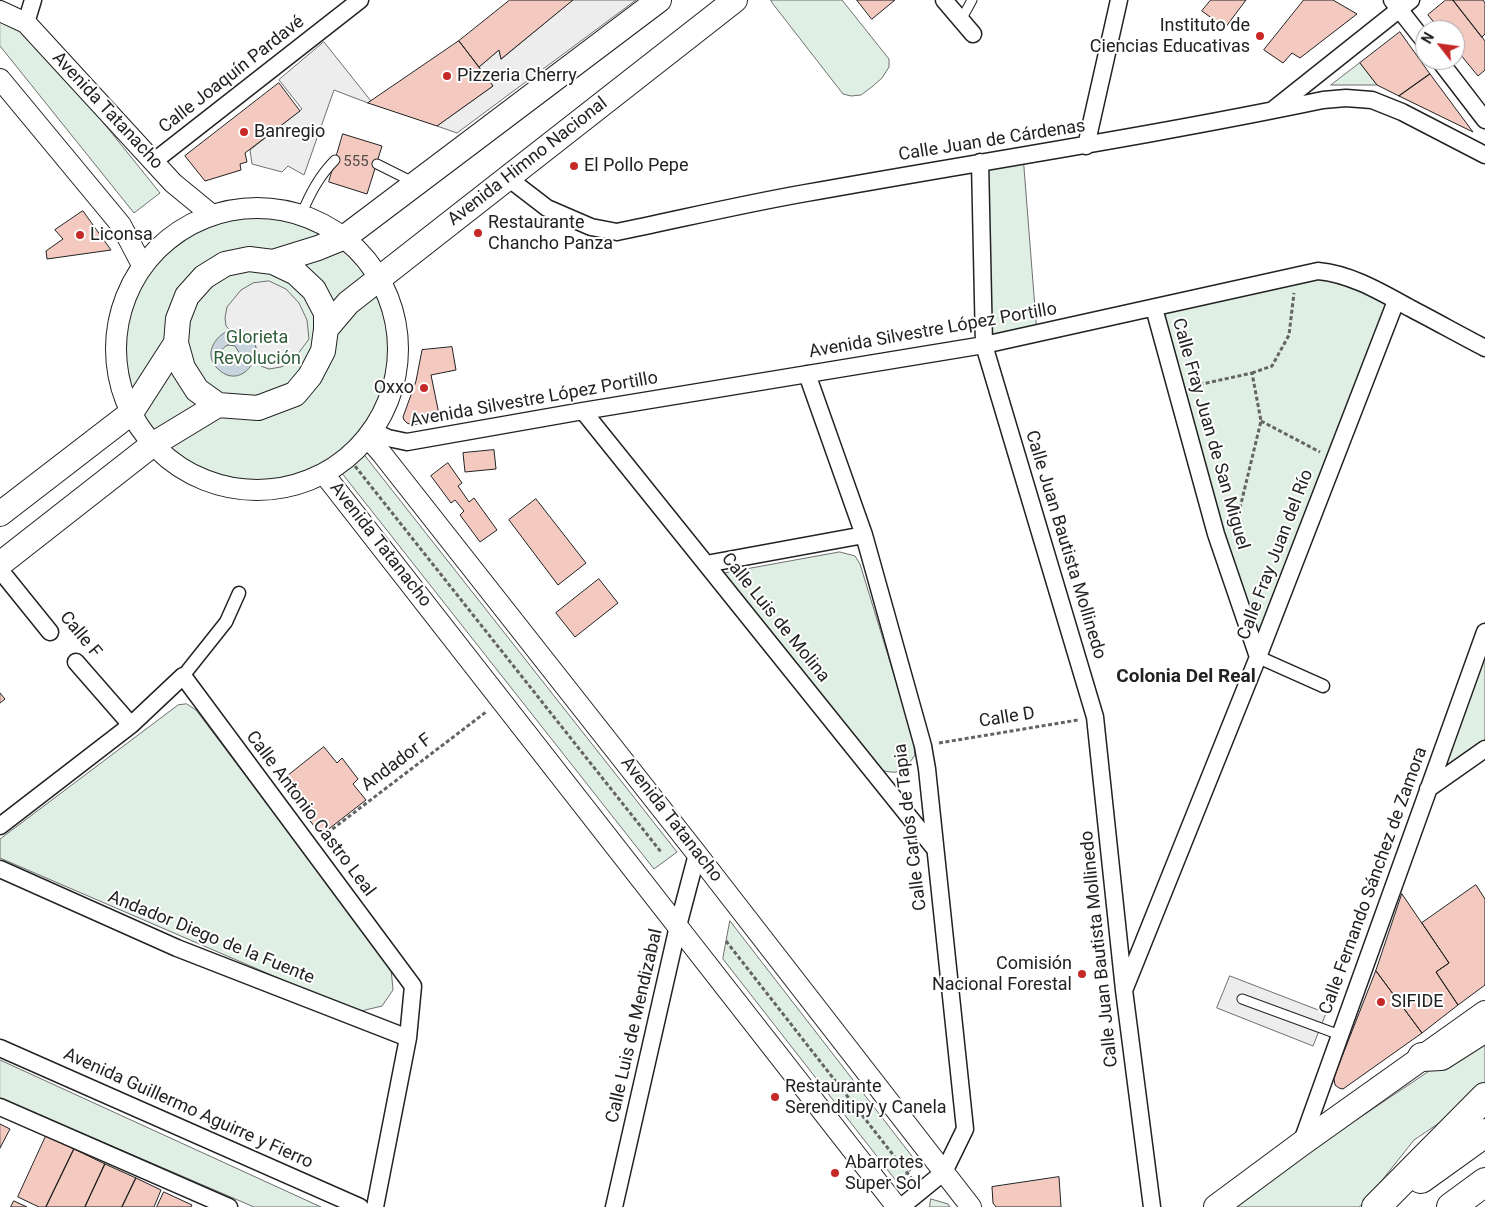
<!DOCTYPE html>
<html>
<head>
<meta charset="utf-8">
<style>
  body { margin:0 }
  #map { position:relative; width:1485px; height:1207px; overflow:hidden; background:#fff; font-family:Roboto,sans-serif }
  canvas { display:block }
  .north { position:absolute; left:1415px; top:20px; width:50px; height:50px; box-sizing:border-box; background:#fff; border:1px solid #a7a7a7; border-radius:50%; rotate:300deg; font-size:14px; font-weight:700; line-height:20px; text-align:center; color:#222 }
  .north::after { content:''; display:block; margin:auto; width:18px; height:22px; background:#c62828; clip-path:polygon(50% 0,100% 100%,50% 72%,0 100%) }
</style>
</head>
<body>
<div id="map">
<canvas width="1485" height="1207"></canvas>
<div class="north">N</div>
</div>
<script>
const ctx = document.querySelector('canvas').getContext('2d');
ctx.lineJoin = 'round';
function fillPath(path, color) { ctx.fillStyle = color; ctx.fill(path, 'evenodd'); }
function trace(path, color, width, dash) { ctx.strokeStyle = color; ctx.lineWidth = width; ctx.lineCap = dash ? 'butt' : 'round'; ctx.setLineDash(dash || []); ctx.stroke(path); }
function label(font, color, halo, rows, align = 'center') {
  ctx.font = font + ' Roboto,sans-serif'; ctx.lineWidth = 4; ctx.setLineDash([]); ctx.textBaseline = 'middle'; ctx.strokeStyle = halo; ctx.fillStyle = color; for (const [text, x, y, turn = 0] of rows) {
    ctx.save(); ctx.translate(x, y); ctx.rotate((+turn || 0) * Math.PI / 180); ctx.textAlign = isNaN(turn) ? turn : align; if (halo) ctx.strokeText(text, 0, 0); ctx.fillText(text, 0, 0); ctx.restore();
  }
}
const green = new Path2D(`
  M 771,0 L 842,0 L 889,59 L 889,67 L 882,78 L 873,86 L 861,95 L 851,96 L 843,94 L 773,4 Z
  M 0,20 L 32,34 L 160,193 L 134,213 L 0,46 Z
  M 1360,63 L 1377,85 L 1331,85 Z
  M 1023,155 L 1037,334 L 984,345 L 980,162 Z
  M116 349a141 141 0 1 1 282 0a141 141 0 1 1-282 0Z
  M 1318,271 L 1396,301 L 1258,657 L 1154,308 Z
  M 362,452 L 677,852 L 654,869 L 341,472 Z
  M 840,552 L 855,556 L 860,564 L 913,737 L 915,755 C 903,772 901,775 880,770 L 720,574 Z
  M 1485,632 L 1485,749 L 1428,789 Z
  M 187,704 L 196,710 L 391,968 L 393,990 L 382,1006 L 357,1012 L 0,858 L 0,839 L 178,705 Z
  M 730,921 L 918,1164 L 897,1182 L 723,959 Z
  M 1485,1034 L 1485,1088 L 1479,1096 L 1414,1140 L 1364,1203 L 1359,1207 L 1232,1207 L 1307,1153 Z
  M 0,1060 L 321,1207 L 254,1207 L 0,1098 Z
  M 931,1199 L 948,1204 L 950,1207 L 930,1207 Z`);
const parking = new Path2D(`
  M 573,0 L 636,0 L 457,133 L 437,126 L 493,86 L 479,67 L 499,50 L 501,59 Z
  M 324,42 L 371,101 L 368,103 L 334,90 L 304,175 L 288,166 L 282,172 L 252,164 L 250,150 L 302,109 L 279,80 Z
  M 269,281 L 286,289 L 299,303 L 307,320 L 309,339 L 292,362 L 281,367 L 269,369 L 261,366 L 256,360 L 257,352 L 255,344 L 238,330 L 230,330 L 226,326 L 225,318 L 227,307 L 241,290 L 253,283 Z
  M 1230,976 L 1326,1013 L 1313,1046 L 1217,1008 Z`);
const water = new Path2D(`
  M 230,330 C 280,329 248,398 218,369 C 203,355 214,336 230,330 ZM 228,345 L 235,346 L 240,354 L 236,363 L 230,365 L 221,360 C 219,353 221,348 228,345 Z`);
const building = new Path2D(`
  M 510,0 L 573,0 L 501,59 L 499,50 L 479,67 L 459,41 Z
  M 857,0 L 895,0 L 872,19 Z
  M 1211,0 L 1246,0 L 1225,28 L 1202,11 Z
  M 1304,0 L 1333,0 L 1357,14 L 1300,58 L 1292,53 L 1283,63 L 1264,50 Z
  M 1446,0 L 1453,0 L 1485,41 L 1485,70 L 1478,76 L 1455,48 L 1455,30 L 1440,30 L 1428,15 Z
  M 1453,0 L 1483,0 L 1485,3 L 1485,34 L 1482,37 Z
  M 1400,32 L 1430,74 L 1399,96 L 1377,85 L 1360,63 Z
  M 459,41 L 493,86 L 437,126 L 368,103 Z
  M 1430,74 L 1473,132 L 1399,96 Z
  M 279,83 L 300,111 L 245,153 L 247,162 L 240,164 L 241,170 L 205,181 L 185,156 Z
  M 343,134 L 382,146 L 367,194 L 329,182 Z
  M 83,211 L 111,250 L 47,259 L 46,251 L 63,239 L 55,230 Z
  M 452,347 L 456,370 L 431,375 L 440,419 L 412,425 L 407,423 L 404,420 L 403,417 L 416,381 L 422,350 Z
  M 494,450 L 496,469 L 465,472 L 463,453 Z
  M 448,463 L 462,483 L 458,486 L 469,502 L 474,498 L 497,530 L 480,542 L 460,515 L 464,511 L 455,500 L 451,503 L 431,476 Z
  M 536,499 L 586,563 L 558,585 L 509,520 Z
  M 599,579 L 618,603 L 575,637 L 556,613 Z
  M 0,693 L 5,699 L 0,703 Z
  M 324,747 L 337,763 L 342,758 L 358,779 L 353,784 L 366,800 L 321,835 L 280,782 Z
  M 1476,885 L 1485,899 L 1485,985 L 1458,1005 L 1436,972 L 1449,963 L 1422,923 Z
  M 1402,894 L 1449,963 L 1436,972 L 1458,1005 L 1422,1033 L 1376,971 Z
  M 1376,971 L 1422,1033 L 1343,1089 L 1339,1088 L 1335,1085 L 1334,1079 L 1336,1072 Z
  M 0,1124 L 10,1129 L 0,1148 Z
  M 46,1136 L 74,1149 L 46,1207 L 39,1207 L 18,1197 Z
  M 74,1149 L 105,1164 L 85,1207 L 46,1207 Z
  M 105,1164 L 136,1178 L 122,1207 L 85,1207 Z
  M 1059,1177 L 1061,1207 L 996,1207 L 993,1203 L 992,1187 Z
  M 136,1178 L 161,1190 L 154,1207 L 122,1207 Z
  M 164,1192 L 192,1205 L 191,1207 L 157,1207 Z
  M 14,1201 L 27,1207 L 11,1207 Z`);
const path = new Path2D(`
  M 1252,373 L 1272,366 L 1289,335 L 1294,293
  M 1193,386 L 1252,373 L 1261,421 L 1239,512 L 1229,521
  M 1261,421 L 1320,452
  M 347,456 L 661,852
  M 939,743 L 1078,720
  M 322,837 L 486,712
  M 726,941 L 912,1179`);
const service = new Path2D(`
  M 961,20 L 972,0
  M 377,164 L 413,182
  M 301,215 C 310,194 319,176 335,160
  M 1242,999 L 1340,1035`);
const pedestrian = new Path2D(`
  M 1258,657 L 1323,686
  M 183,676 L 226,622 L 239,593`);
const minor = new Path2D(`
  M 944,0 L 973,34
  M 1392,0 L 1425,42
  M 26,23 L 33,0
  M 1439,60 L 1485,120
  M 1274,109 L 1411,0
  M 1086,146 L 1119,0
  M 153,162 L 360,0
  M 980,162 L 984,345 L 1095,717 L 1124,990 L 1152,1207
  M 508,178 L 547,208 L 591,227 L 617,232 C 680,219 743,204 806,193 C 978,162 1151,136 1323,100 L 1346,98 L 1372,100 L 1402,112 L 1485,155
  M 1154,308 L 1216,534 L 1258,657
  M 807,374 L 864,535 L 923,746 L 927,769 L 965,1129 L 944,1172 L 901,1207
  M 583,411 L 935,849
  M 371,430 L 388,438 L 407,442 L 583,411 L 984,345 L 1318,271 C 1351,274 1381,292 1410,308 C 1435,321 1460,335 1485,348
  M 706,564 L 864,535
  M 0,570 L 50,632
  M 76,662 L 131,725
  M 1428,789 L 1485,749
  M 0,826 L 131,725 L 183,676 L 413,986 L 408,1038 L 375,1207
  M 0,869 L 177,948 L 408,1038
  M 1125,988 L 1258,657 L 1396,301
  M 0,1048 L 360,1207
  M 0,1107 L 229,1207
  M 1301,1144 L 1485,632
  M 614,1207 L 678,926 L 697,854`);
const tertiary = new Path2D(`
  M 0,11 L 26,23 L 173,183 L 212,215
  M 0,79 L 121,225 L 142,265
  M116 349a141 141 0 1 1 282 0a141 141 0 1 1-282 0Z
  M 367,437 L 382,454 L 697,854 L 971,1207
  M 324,474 L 897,1207`);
const secondary = new Path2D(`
  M 249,259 L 273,262 L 296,273 L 314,290 L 326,313 L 326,329 L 323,351 L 310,376 L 295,394 L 258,408 L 218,405 L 197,390 L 183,368 L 176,343 L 178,319 L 187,296 L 204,277 L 225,264 Z
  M 273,262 L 318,248 L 345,237 L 659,0
  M 326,329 L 348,303 L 735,0
  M 0,514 L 131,413 L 176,343
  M 0,564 L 152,445 L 218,405
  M 1216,1207 L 1301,1144 L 1485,1013`);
const motorway = new Path2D(`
  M 1422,1057 L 1441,1056 L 1485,1028
  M 1421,1179 L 1485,1133
  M 1376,1207 L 1485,1097
  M 1451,1207 L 1485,1182`);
const markers = [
  [1260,36,5,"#c62828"],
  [447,76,5,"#c62828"],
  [244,132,5,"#c62828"],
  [574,166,5,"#c62828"],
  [478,233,5,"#c62828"],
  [80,235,5,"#c62828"],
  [424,388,5,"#c62828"],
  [1082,974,5,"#c62828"],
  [1381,1002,5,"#c62828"],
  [775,1097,5,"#c62828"],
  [835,1173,5,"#c62828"]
];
const numberNames = [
  ["555",356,162]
];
const poiNames = [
  ["Instituto de",1250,26,"right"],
  ["Ciencias Educativas",1250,47,"right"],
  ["Pizzeria Cherry",457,76],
  ["Banregio",254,132],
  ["El Pollo Pepe",584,166],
  ["Restaurante",488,223],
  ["Chancho Panza",488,244],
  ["Liconsa",90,235],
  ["Oxxo",414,388,"right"],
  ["Comisión",1072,964,"right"],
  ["Nacional Forestal",1072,985,"right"],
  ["SIFIDE",1391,1002],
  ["Restaurante",785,1087],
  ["Serenditipy y Canela",785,1108],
  ["Abarrotes",845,1163],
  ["Super Sol",845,1184]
];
const streetNames = [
  ["Calle Joaquín Pardavé",232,75,-38],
  ["Avenida Tatanacho",107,111,47],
  ["Calle Juan de Cárdenas",992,141,-9],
  ["Avenida Himno Nacional",528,162,-38],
  ["Avenida Silvestre López Portillo",933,331,-10],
  ["Avenida Silvestre López Portillo",534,400,-10],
  ["Calle Fray Juan de San Miguel",1210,434,74],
  ["Avenida Tatanacho",380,545,52],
  ["Calle Juan Bautista Mollinedo",1065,545,73],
  ["Calle Fray Juan del Río",1276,555,-69],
  ["Calle Luis de Molina",775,618,51],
  ["Calle F",80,635,50],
  ["Calle D",1007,718,-9],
  ["Andador F",397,763,-37],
  ["Calle Antonio Castro Leal",310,814,53],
  ["Avenida Tatanacho",671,820,52],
  ["Calle Carlos de Tapia",911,827,-97],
  ["Calle Fernando Sánchez de Zamora",1374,881,-70],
  ["Andador Diego de la Fuente",211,938,22],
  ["Calle Juan Bautista Mollinedo",1100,949,-96],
  ["Calle Luis de Mendizabal",635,1026,-77],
  ["Avenida Guillermo Aguirre y Fierro",188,1109,24]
];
const parkNames = [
  ["Glorieta",257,338],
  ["Revolución",257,359]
];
const neighbourhoodNames = [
  ["Colonia Del Real",1186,677]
];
fillPath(green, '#e0efe3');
trace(green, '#6f6f6f', 1);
fillPath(parking, '#ededed');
trace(parking, '#6f6f6f', 1);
fillPath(water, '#c7d3dd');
trace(water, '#6f6f6f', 1);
fillPath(building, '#f3c9c0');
trace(building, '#222', 1);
trace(service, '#222', 11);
trace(pedestrian, '#222', 15);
trace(minor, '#222', 19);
trace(tertiary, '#222', 22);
trace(secondary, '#222', 26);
trace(motorway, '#222', 30);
trace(path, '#646464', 3, [4, 2.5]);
trace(service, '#fff', 9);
trace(pedestrian, '#fff', 12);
trace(minor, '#fff', 16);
trace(tertiary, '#fff', 20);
trace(secondary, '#fff', 24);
trace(motorway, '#fff', 28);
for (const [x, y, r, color] of markers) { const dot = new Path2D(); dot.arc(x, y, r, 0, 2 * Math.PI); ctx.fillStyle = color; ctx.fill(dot); trace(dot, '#fff', 2); }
label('15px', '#564c4a', null, numberNames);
label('18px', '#222', '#fff', poiNames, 'left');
label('18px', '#222', '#fff', streetNames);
label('18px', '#2f5e38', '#fff', parkNames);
label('bold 19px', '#222', '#fff', neighbourhoodNames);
</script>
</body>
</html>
